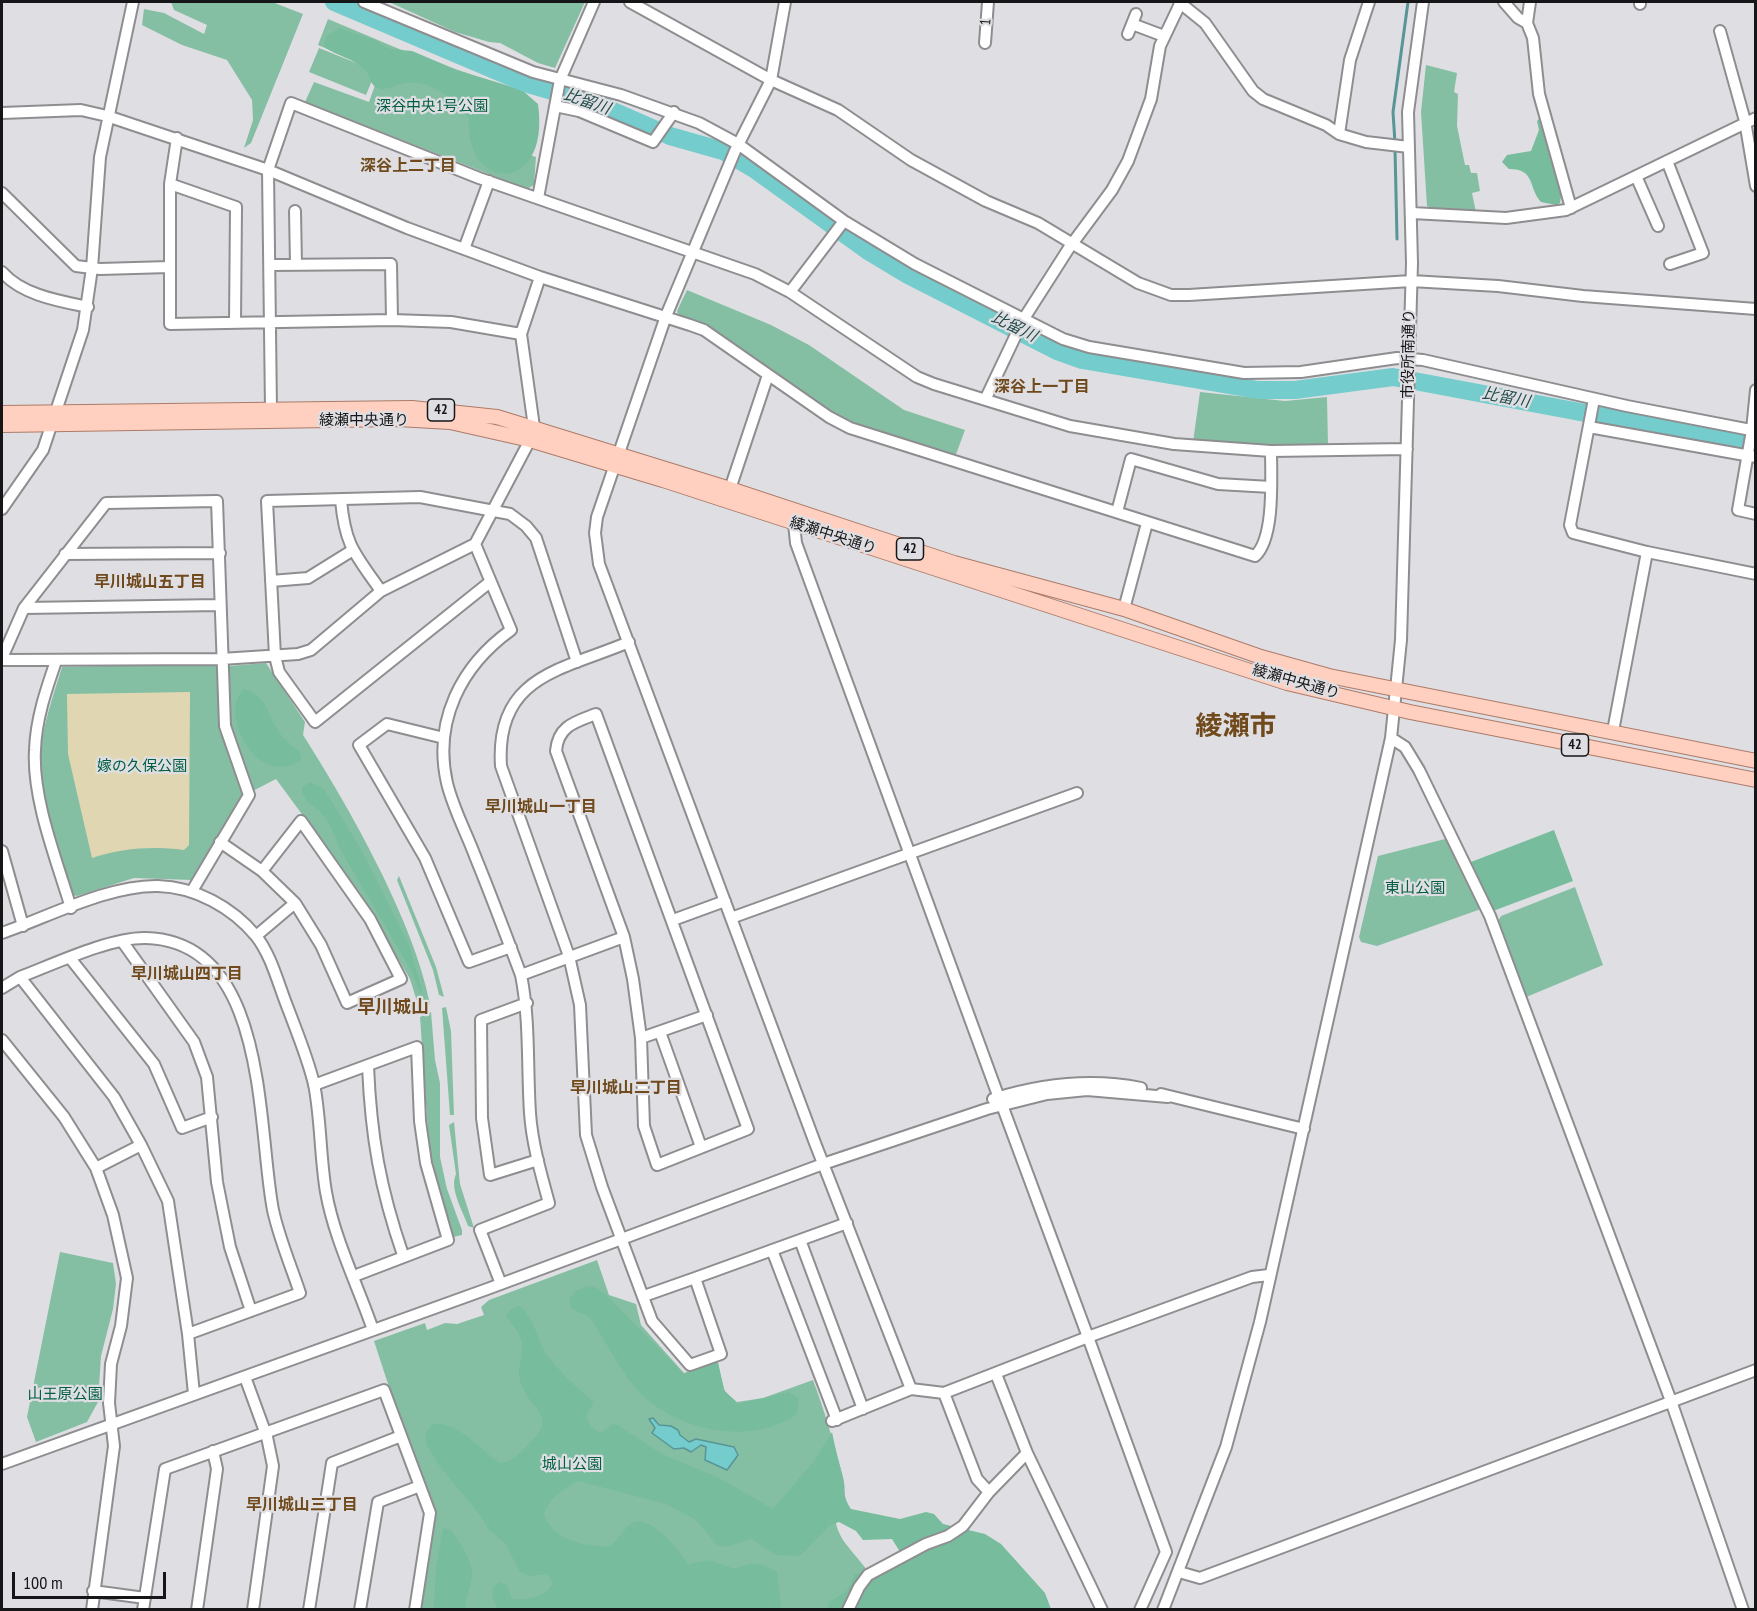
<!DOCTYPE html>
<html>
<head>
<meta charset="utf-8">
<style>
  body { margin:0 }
  #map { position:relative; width:1757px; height:1611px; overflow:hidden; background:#dfdfe3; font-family:"PT Sans Narrow",sans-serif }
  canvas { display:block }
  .frame { position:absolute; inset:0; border:3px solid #161618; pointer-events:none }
  .scale { position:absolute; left:12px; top:1572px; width:154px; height:27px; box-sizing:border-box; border:3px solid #161618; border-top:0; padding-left:8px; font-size:18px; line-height:21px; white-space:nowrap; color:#161618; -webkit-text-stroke:4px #dfdfe3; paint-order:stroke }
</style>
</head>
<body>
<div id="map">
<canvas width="1757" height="1611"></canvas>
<div class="frame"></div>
<div class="scale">100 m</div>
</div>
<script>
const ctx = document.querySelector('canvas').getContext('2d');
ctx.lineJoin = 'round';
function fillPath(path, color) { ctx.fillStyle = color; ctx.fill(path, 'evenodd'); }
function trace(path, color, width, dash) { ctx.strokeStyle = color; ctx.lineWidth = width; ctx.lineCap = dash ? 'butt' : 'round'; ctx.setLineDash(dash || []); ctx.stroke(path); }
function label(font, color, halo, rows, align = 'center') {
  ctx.font = font + ' "PT Sans Narrow","Noto Sans JP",sans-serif'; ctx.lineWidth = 4.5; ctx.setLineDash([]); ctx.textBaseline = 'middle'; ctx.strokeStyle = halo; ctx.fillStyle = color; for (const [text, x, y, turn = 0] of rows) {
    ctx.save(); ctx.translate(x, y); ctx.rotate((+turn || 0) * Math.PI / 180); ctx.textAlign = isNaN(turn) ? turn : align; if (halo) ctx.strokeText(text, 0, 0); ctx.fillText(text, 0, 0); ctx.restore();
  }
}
const green = new Path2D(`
  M 171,2 L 272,2 L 303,14 L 251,143 L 244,148 L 253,120 L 252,100 L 227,60 L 182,45 L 142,25 L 144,9 L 164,13 L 204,34 L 207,25 L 174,10 Z
  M 389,2 L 585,2 L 555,68 L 538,63 L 500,43 L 489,42 L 455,32 Z
  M 328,19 L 404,51 L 489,81 L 509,148 L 536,157 L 534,185 L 527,189 L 305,102 L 314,82 L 369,102 L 380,71 L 318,45 Z
  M 319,48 L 376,71 L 366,95 L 309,72 Z
  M 1426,65 L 1457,73 L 1454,92 L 1458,94 L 1457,126 L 1465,165 L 1469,165 L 1471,173 L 1477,173 L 1480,191 L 1472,193 L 1476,212 L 1436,210 L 1427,206 L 1421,112 Z
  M 687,290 L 771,325 L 809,345 L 904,410 L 965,430 L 955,457 L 843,421 L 679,318 L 677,311 Z
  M 1200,392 L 1285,401 L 1327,397 L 1328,445 L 1268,446 L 1193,442 Z
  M 213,663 L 217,667 L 266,663 L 305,722 L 303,735 C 349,807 414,921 430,1004 L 419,1008 L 410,979 L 360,893 L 276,779 L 243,796 L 192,880 L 134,878 L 77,896 L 72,895 C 61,857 39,799 40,761 C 41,729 53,697 62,667 Z
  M 1449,838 L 1481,909 L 1377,946 L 1361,942 L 1359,937 L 1378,856 Z
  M 399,876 L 436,967 L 444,997 L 439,995 L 433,970 L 397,880 Z
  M 1575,887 L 1603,965 L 1524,998 L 1498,921 L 1501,916 Z
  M 446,1007 L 451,1031 L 454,1115 L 450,1115 L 442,1008 Z
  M 431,1012 L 435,1060 L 440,1083 L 440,1157 L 447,1189 L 462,1230 L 462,1235 L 453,1237 L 436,1182 L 429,1147 L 420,1017 Z
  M 454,1122 L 460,1184 L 474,1228 L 468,1226 C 463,1211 449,1189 456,1174 L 449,1125 Z
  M 60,1252 L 113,1263 L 116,1284 L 113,1309 L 101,1356 L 98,1402 L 87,1422 L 36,1442 L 27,1417 Z
  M 597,1260 L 609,1295 L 636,1304 L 641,1325 L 684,1373 L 717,1361 L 725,1392 L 737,1402 L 763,1398 L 813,1380 C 825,1412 834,1444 843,1477 C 845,1484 839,1496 837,1503 C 829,1533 850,1547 867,1570 L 844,1609 L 420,1609 L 435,1511 L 401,1424 L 374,1341 L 425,1323 L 427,1330 L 445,1323 L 457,1324 L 484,1315 L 481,1307 L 489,1300 Z`);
const forest = new Path2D(`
  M 339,28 L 375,40 L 390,49 L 412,51 L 457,70 L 522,90 L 538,104 C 551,196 464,193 469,118 C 452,98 428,77 401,84 C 393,86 385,91 378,88 C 370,86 370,75 365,70 C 353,58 337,56 324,47 L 326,37 Z
  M 1539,119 L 1561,196 L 1560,203 L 1556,205 L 1541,202 C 1528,188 1536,169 1509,169 L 1502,162 L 1507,155 L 1531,151 L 1539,130 L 1537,121 Z
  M 244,689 C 269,697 266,714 279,732 C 284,740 293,746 300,752 L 301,760 C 258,790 217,713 244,689 Z
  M 311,782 L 324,789 L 362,851 L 409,945 L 422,990 L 420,993 L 412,972 L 339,847 C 335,837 331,825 324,816 C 315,805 302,803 302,787 Z
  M 1554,830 L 1573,881 L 1493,911 L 1471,862 Z
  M 588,1286 L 597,1288 L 606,1295 L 684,1374 L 718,1362 L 724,1390 L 738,1404 L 789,1392 L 799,1399 L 797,1414 C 751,1446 681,1432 641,1394 C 624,1377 613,1354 600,1334 C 597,1329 594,1322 590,1318 C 584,1314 576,1312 570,1307 L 570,1298 L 576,1291 Z
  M 519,1306 C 534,1316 537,1340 547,1355 C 561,1374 576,1387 594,1402 L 586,1416 L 591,1427 L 601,1433 L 613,1424 L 618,1425 L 662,1454 L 719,1478 L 773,1509 L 815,1460 L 832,1432 C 835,1448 839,1462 843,1478 C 847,1493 841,1493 851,1509 L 900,1519 L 926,1512 L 934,1514 L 943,1524 L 985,1534 L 1001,1544 L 1045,1593 L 1051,1609 L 828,1609 L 829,1602 L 847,1591 L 855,1574 L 864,1572 L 875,1575 L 905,1560 L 892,1539 L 863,1540 L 856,1531 L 839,1522 L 830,1525 L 800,1556 L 776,1555 L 751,1539 L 726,1547 L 717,1545 L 696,1520 L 666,1504 L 578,1481 C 562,1490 549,1497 544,1515 C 556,1543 582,1544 609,1547 C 618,1541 623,1529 631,1524 C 650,1511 680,1552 688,1564 L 709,1560 L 735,1569 C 751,1561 762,1563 777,1572 L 781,1604 L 779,1609 L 498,1609 L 492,1597 L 493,1588 L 499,1582 L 507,1585 L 512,1599 C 525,1601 549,1597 553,1582 L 547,1574 L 529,1576 L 520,1572 L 505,1543 L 489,1530 L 480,1515 L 438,1464 L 426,1444 L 426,1433 L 432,1424 C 459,1421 480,1450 500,1463 C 514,1461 517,1456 527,1446 C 562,1414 529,1413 520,1380 C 516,1368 525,1353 521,1339 C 519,1331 510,1323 506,1315 L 512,1308 Z
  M 443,1528 L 451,1530 C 459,1542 471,1558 472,1572 C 473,1585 464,1596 466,1609 L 434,1609 L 436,1567 Z`);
const sand = new Path2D(`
  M 190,692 L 189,845 L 184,850 C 151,846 123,848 92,858 L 68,754 L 67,694 Z`);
const water = new Path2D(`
  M 653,1418 L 659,1425 L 671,1426 L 678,1430 L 680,1435 L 689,1442 L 696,1439 L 734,1447 L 738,1455 L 727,1470 L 705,1460 L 706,1447 L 701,1445 L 691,1452 L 684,1448 L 674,1449 L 652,1433 L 655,1428 L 649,1419 Z`);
const stream = new Path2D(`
  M 1395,143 L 1393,112 L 1408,2
  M 1395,149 L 1397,239`);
const river = new Path2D(`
  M 334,2 L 525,83 L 597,104 L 670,136 L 723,151 L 754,169 L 868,251 L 908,275 L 1057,351 L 1082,360 L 1258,390 L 1295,390 L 1393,377 L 1756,445`);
const minor = new Path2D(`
  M 364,2 L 533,72 L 621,95 L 699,123 L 738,144 L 844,221 L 915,264 L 1063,339 L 1089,347 L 1244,373 L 1301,372 L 1397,358 L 1423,360 L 1627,406 L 1756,431
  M 630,2 L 771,80 L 838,110 L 911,160 L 986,201 L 1038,223 L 1138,283 L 1171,295 L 1189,295 L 1411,281 L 1498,286 L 1583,296 L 1756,309
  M 785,2 L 771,80 L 735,151 L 666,316 L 597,517 L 595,533 L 599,564 L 815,1143 L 911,1389
  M 1179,2 L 1205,23 L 1253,91 L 1263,99 L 1326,125 L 1339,134 L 1366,142 L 1409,147
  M 1504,2 L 1518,18 L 1527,23
  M 1530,2 L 1527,23 L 1533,38 L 1539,94 L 1571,208
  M 1640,2 L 1640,4
  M 1132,24 L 1164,36
  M 1720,31 L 1745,121 L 1756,186
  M 1128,34 L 1136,14
  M 985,43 L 988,2
  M 555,106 L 579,111 L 653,142 L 674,112
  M 2,113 L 81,110 L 107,116 L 268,170 L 407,228 L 540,277 L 690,325 L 704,330 L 829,417 L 850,428 L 1255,556 C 1275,538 1271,477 1271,451
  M 1339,134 L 1350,60 L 1369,2
  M 177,138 L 170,184 L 170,324 L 392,320 L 451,322 L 521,334
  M 1667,161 L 1703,253 L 1670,264
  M 1636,176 L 1658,226
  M 170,184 L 236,207 L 235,323
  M 2,193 L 76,266 L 100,269 L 169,267
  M 538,198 L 560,80 L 594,2
  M 295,211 L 296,265
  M 1412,213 L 1506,218 L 1566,210 L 1756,118
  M 464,249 L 489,181
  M 270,265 L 391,264 L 392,320
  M 2,272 C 22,295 59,301 88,307
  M 790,292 L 844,221
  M 1756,390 L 1752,430 L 1738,510 L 1756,514
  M 986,398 L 1023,320 L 1069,248 L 1112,190 L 1128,161 L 1151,99 L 1160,46 L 1180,4
  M 1594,399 L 1570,525 L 1573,533 L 1647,552 L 1756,574
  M 271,409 L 268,170 L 291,103 L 479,178 L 755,274 L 790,292 L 917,377 L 934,384 L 1070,426 L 1174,444 L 1271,451 L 1407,449
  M 534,427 L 521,334 L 540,277
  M 1589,427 L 1756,457
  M 730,489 L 768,375
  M 341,500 C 345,546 355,554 381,591
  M 2,509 L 43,450 L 83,330 L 92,268 L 100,157 L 133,2
  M 1117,512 L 1131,459 L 1218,484 L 1271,487
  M 794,523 L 796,543 L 999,1098
  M 475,544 L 511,630 C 461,666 433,721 447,783 C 453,808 466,832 475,856 C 491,895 506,935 521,975 C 530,1020 527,1067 530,1113 C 532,1143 541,1174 549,1203 L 480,1230 L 501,1284
  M 65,554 L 220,553
  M 271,581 L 308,578 L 353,550
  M 490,582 L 315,722 L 279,672 L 275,656 L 267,501 L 420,497 L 510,514 L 526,526 L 536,538 L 577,662
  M 24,608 L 220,605
  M 1124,609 L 1147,523
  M 629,642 C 563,670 495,675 501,766 L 569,956 L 580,1005 L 586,1135 L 602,1187 L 652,1321 L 690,1365 L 721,1354 L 695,1278 L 847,1223
  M 2,658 L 24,608 L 106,503 L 217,501 L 225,726 L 249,795 L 192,891
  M 2,660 L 221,659 L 298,654 L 311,650 L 381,591 L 475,544 L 530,440
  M 56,661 C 46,690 36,719 35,750 C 32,799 57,861 71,908
  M 596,714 L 748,1129 L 657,1165 L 644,1126 L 641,1038 L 633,979 L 624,937 L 556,751 C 558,726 575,722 596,714 Z
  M 1613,731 L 1647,552
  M 444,738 L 387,724 L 359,745 L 425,858 L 469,962 L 511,947
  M 1391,738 L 1405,747 L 1419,770 L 1490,916 L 1671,1401 L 1743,1610
  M 220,842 L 262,871 L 295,903 L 256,936
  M 2,851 L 23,926
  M 262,871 L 301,821 L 370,919 L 401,979 L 347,1003 L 321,945 L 295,903
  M 731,918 L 1077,793
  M 673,920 L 725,901
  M 2,933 C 48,917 108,885 158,886 C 195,887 232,907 256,936 C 272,956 279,987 289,1011 C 298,1035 308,1059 314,1084 C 321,1119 320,1157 326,1192 C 334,1238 358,1286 373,1330
  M 122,941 L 194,1042 L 207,1077 L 217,1182 L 230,1247 L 251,1311
  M 70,958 L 154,1064 L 182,1128 L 212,1117
  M 521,975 L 624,937
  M 20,977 C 54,964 111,937 146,938 C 269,941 257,1128 273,1210 C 279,1238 291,1266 300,1293 L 188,1334 L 194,1394
  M 2,988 L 20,977 L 114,1097 L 141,1145 L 96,1168
  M 527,1003 L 481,1020 L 482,1118 L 490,1175 L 538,1160
  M 660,1032 L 701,1147
  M 641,1038 L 707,1015
  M 2,1040 L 64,1117 L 96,1168 L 113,1215 L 127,1278 L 121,1326 L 111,1364 L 109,1403 L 114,1446 L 92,1610
  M 368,1066 C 371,1137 380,1188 403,1255
  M 314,1085 L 417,1047 L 420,1121 L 426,1163 L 448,1240 L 354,1276
  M 1161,1094 L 1304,1129
  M 993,1099 C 1041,1084 1091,1078 1141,1088
  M 1002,1105 L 1088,1337 L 1252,1277 L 1269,1275
  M 141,1145 L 168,1201 L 188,1334
  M 800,1240 L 863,1409
  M 772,1250 L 837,1420
  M 644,1296 L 695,1278
  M 996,1374 L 1027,1453 L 1102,1610
  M 245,1377 L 267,1437 L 273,1466 L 253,1610
  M 944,1393 L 977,1479 L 989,1492
  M 832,1421 L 911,1389 L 944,1393 L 1088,1337 L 1166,1552 L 1140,1610
  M 2,1464 L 490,1288 L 823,1164 L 987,1109 L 1047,1094 L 1087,1090 L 1168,1097
  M 1179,1572 L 1200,1578 L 1756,1370
  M 93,1591 L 145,1598
  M 143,1610 L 165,1469 L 384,1390 L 430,1513 L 415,1610
  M 197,1610 L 217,1469 L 213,1451
  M 309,1610 L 332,1463 L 401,1436
  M 360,1610 L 378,1502 L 420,1486
  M 848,1610 L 859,1587 L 868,1575 L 926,1544 L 948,1536 L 963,1526 L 989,1492 L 1027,1453
  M 1163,1610 L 1226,1447 L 1260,1322 L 1391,738 L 1401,640 L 1412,263 L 1408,112 L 1423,2`);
const major = new Path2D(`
  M 2,413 L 412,408 L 497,417 L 730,489 L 954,563 L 1124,609 L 1261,657 L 1329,676 L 1756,761
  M 2,425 L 398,419 L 450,422 L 530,440 L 663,480 L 1287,683 L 1410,712 L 1756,780`);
const shields = [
  [441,410,27],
  [910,549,27],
  [1575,745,27]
];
const shieldNames = [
  ["42",441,410],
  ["42",910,549],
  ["42",1575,745]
];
const streetNames = [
  ["1",986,22,-85],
  ["市役所南通り",1409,354,-89],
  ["綾瀬中央通り",364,421],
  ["綾瀬中央通り",833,536,18],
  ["綾瀬中央通り",1296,682,16]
];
const parkNames = [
  ["深谷中央1号公園",432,107],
  ["嫁の久保公園",142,767],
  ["東山公園",1415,889],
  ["山王原公園",65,1395],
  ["城山公園",572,1465]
];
const waterNames = [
  ["比留川",587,102,19],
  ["比留川",1014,327,26],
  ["比留川",1506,398,11]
];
const neighbourhoodNames = [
  ["深谷上二丁目",408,166],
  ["深谷上一丁目",1042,387],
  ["早川城山五丁目",150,582],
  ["早川城山一丁目",541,807],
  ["早川城山四丁目",187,974],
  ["早川城山二丁目",626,1088],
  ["早川城山三丁目",302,1505]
];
const quarterNames = [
  ["早川城山",393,1008]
];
const townNames = [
  ["綾瀬市",1236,727]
];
fillPath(green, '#85bfa3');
fillPath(forest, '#77bc9c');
fillPath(sand, '#e0d7b2');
fillPath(water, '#75cccc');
trace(water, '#589596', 1.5);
trace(stream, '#589596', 3);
trace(river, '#75cccc', 18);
trace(minor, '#8e8e91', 14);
trace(major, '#ad7a69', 16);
trace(minor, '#fff', 10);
trace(major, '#ffd0bf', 14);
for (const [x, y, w] of shields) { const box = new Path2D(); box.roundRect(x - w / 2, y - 11, w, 22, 4.5); ctx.fillStyle = '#dfdfe3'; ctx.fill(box); trace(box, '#161618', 1.5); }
label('bold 14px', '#161618', null, shieldNames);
label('15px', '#161618', '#dfdfe3', streetNames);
label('15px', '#025e40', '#dfdfe3', parkNames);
label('italic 16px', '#234c4c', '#dfdfe3', waterNames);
label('bold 16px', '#704a1c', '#dfdfe3', neighbourhoodNames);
label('bold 18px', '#704a1c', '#dfdfe3', quarterNames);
label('bold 27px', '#704a1c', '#dfdfe3', townNames);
</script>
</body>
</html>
